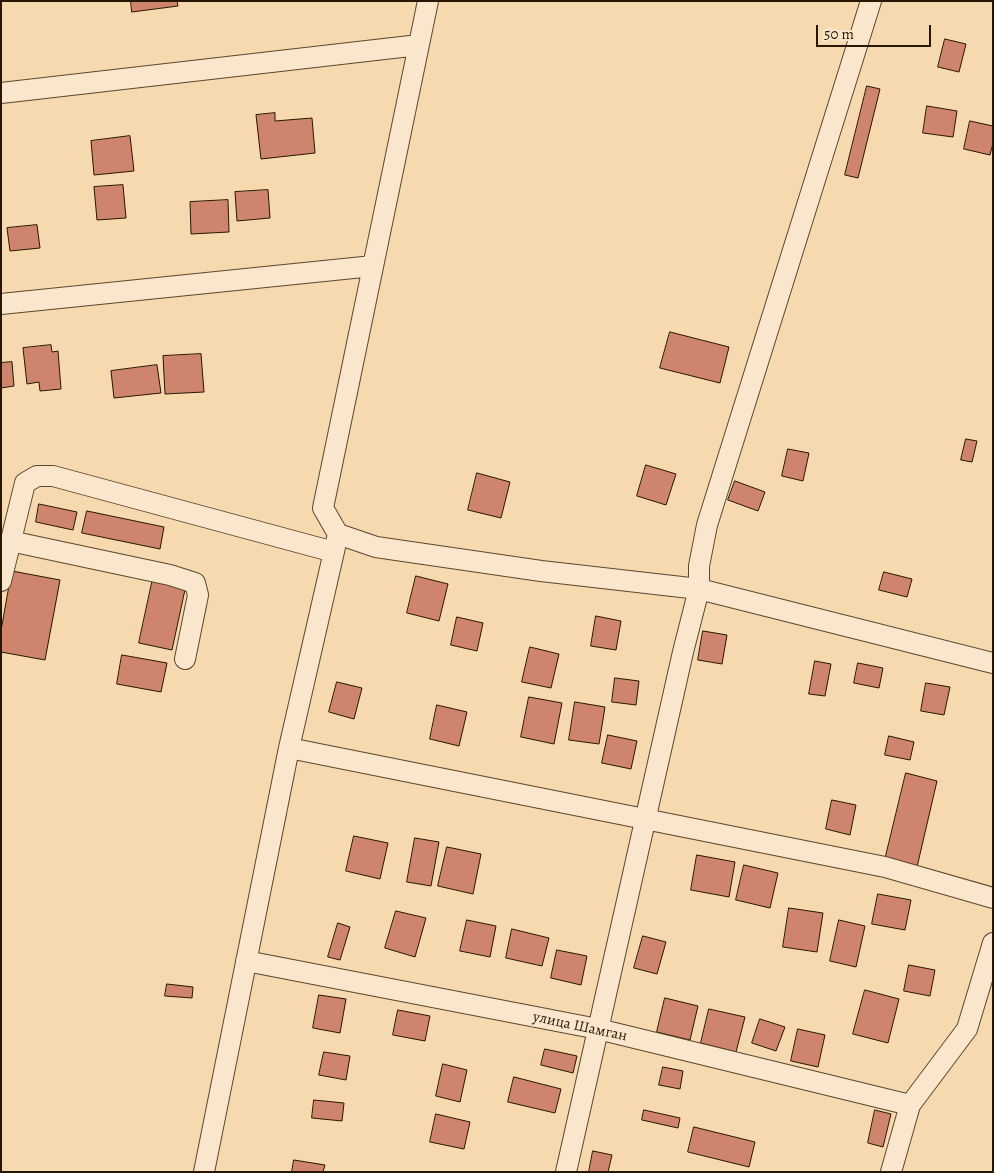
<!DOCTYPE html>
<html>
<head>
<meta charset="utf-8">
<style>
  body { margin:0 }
  #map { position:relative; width:994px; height:1173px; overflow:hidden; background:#f7d9b0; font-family:Alegreya,serif }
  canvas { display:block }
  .frame { position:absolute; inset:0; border:2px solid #271600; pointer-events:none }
  .scale { position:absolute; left:816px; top:25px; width:115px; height:22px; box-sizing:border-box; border:2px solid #271600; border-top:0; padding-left:6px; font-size:15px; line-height:18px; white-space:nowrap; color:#271600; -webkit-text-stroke:4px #fae6cc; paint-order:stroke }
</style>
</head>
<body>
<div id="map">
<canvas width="994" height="1173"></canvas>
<div class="frame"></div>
<div class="scale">50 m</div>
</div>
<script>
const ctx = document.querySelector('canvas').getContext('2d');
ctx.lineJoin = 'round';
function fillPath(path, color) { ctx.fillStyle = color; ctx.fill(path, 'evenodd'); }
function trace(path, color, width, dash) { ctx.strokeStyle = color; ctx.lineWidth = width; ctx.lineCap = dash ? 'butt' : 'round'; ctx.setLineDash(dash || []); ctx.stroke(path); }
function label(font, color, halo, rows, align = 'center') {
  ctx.font = font + ' Alegreya,serif'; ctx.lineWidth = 4; ctx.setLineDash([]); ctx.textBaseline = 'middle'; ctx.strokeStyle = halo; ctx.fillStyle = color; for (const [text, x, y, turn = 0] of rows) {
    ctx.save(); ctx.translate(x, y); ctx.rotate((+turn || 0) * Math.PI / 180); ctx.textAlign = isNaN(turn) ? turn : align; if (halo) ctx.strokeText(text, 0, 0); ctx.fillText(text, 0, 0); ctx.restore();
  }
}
const building = new Path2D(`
  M 131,1 L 177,1 L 178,6 L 132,12 Z
  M 945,39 L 966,44 L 959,72 L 938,67 Z
  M 867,86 L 880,89 L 858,178 L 845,175 Z
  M 927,106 L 957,111 L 953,137 L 923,133 Z
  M 275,113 L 275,121 L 312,118 L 315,153 L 261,159 L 256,115 Z
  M 970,121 L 993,126 L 993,143 L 990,155 L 964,149 Z
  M 130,136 L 134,171 L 94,175 L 91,141 Z
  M 123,185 L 126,218 L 97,220 L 94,187 Z
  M 268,190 L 270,218 L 237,221 L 235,192 Z
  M 228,200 L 229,232 L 191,234 L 190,202 Z
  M 37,225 L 40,248 L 10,251 L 7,228 Z
  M 670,332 L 729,347 L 720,383 L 660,368 Z
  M 51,345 L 52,352 L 58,351 L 61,389 L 40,391 L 39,382 L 27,384 L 23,348 Z
  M 201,354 L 204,392 L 165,394 L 163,356 Z
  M 12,362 L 14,386 L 1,388 L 1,363 Z
  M 157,365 L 161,393 L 114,398 L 111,371 Z
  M 966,439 L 977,441 L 972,462 L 961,460 Z
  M 788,449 L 809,453 L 803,481 L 782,476 Z
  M 646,465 L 676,474 L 666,505 L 637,496 Z
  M 477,473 L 510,482 L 501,518 L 468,510 Z
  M 735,481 L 765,492 L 758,511 L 728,500 Z
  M 39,504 L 77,512 L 73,530 L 36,522 Z
  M 87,511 L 164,527 L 160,549 L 82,533 Z
  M 12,571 L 60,580 L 45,660 L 1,652 L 1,631 Z
  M 884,572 L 912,579 L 907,597 L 879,590 Z
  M 416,576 L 448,584 L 439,621 L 407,613 Z
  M 153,578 L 186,585 L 172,650 L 139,643 Z
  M 596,616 L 621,621 L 616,650 L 591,646 Z
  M 457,617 L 483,623 L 477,651 L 451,645 Z
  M 703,631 L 727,635 L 722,664 L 698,660 Z
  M 530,647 L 559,654 L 551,688 L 522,682 Z
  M 122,655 L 167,663 L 161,692 L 117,684 Z
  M 815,661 L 831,664 L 825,696 L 809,694 Z
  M 858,663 L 883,668 L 879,688 L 854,683 Z
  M 615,678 L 639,681 L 636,705 L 612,702 Z
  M 337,682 L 362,688 L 354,719 L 329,712 Z
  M 926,683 L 950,687 L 944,715 L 921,711 Z
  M 529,697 L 562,703 L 554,744 L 521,737 Z
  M 575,702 L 605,707 L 599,744 L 569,740 Z
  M 437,705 L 467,712 L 459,746 L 430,739 Z
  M 608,735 L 637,741 L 631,769 L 602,763 Z
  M 889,736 L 914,742 L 910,760 L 885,755 Z
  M 906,773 L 937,781 L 917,867 L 885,860 Z
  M 832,800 L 856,805 L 850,835 L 826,829 Z
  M 354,836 L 388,843 L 380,879 L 346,871 Z
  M 415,838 L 439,842 L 431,886 L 407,882 Z
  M 447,847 L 481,854 L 473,894 L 438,886 Z
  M 697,855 L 735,862 L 729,897 L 691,890 Z
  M 744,865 L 778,873 L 770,908 L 736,900 Z
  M 878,894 L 911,900 L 905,930 L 872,924 Z
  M 789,908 L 823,913 L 817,952 L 783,947 Z
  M 396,911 L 426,918 L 415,957 L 385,948 Z
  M 467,920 L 496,926 L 490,957 L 460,951 Z
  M 839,920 L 865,926 L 856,967 L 830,961 Z
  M 338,923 L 350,927 L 340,960 L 328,957 Z
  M 512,929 L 549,938 L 542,966 L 506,958 Z
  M 643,936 L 666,942 L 657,974 L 634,968 Z
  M 557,950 L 587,956 L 581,985 L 551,978 Z
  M 909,965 L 935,970 L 930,996 L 904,991 Z
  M 167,984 L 193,987 L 192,998 L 165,996 Z
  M 865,990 L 899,999 L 888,1043 L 853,1034 Z
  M 319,995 L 346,999 L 340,1033 L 313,1028 Z
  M 665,998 L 698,1006 L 690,1040 L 657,1032 Z
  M 709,1009 L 745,1017 L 736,1052 L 701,1043 Z
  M 398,1010 L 430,1016 L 425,1041 L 393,1035 Z
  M 760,1019 L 785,1027 L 776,1051 L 752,1043 Z
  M 798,1029 L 825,1035 L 818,1067 L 791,1061 Z
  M 545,1049 L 577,1056 L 573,1073 L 541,1065 Z
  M 324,1052 L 350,1056 L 346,1080 L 319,1075 Z
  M 443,1064 L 467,1070 L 460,1102 L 436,1096 Z
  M 663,1067 L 683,1071 L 680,1089 L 659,1085 Z
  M 514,1077 L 561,1089 L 555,1113 L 508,1102 Z
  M 314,1100 L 344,1103 L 342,1121 L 312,1118 Z
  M 644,1110 L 680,1118 L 678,1128 L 642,1120 Z
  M 875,1110 L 891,1114 L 883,1147 L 868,1143 Z
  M 436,1114 L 470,1122 L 464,1149 L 430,1142 Z
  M 694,1127 L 755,1142 L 749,1167 L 688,1152 Z
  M 593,1151 L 612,1155 L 608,1172 L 589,1172 Z
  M 294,1160 L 325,1165 L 323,1172 L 292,1172 Z`);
const minor = new Path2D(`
  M 1,93 L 419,45
  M 1,304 L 373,266
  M 338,534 L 376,547 L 541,571 L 699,589 L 993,663
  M 10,541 L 170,575 L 195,583 L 198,595 L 185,659
  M 1,581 L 25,483 L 37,476 L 53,476 L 334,552
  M 289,748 L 885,867 L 993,898
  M 246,961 L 598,1029 L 910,1105
  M 204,1172 L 289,748 L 338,534 L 323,508 L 428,1
  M 566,1172 L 683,652 L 699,589 L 699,566 L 707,525 L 871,1
  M 891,1172 L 910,1105 L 967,1029 L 993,943`);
const streetNames = [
  ["улица Шамган",580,1027,12]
];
fillPath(building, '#ce846d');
trace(building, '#271600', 1);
trace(minor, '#5b472c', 22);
trace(minor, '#fae6cc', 20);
label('15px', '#271600', '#fae6cc', streetNames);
</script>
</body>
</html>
